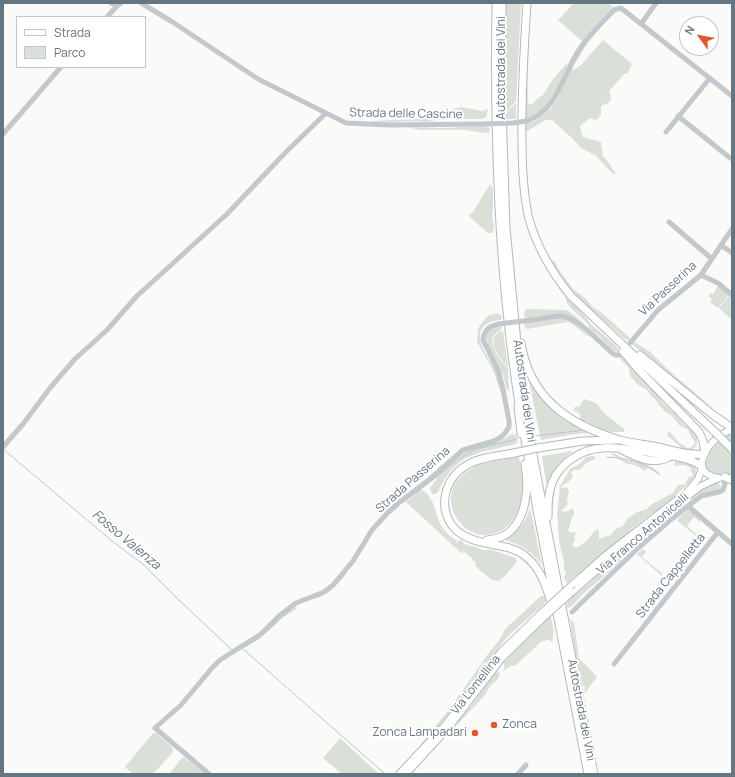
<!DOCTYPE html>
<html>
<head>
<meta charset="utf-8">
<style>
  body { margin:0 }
  #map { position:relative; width:735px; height:777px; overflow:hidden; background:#fafaf8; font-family:Manrope,sans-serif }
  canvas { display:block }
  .frame { position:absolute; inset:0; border:4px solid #657683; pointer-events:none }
  .legend { position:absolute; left:16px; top:16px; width:130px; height:52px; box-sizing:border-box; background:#fff; border:1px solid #c1c8cd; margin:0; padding:5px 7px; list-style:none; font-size:12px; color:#657683 }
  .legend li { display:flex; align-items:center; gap:8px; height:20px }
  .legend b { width:20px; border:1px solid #c1c8cd }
  .north { position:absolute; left:679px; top:16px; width:40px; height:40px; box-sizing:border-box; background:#fff; border:1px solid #c1c8cd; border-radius:50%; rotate:302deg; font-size:11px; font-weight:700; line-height:16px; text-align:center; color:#657683 }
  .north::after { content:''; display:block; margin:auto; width:14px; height:18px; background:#e4572e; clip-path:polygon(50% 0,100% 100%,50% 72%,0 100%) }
</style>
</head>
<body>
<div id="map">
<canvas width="735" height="777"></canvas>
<div class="frame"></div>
<ul class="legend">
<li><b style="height:5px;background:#fff"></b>Strada</li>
<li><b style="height:11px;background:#dadfd7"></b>Parco</li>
</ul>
<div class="north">N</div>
</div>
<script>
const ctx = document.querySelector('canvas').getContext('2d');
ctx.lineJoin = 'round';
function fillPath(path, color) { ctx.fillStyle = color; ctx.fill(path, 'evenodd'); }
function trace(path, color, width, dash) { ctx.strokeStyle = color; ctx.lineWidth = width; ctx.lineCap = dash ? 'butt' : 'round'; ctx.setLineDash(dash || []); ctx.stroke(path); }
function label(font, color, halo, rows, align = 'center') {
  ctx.font = font + ' Manrope,sans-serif'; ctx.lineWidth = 4; ctx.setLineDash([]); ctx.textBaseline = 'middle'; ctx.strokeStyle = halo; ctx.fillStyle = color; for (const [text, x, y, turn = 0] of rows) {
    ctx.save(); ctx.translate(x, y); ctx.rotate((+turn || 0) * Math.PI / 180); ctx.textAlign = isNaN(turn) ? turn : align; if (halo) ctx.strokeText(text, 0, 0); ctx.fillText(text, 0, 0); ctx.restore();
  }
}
const green = new Path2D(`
  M 506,3 L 521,3 L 516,101 L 507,111 L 505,104 Z
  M 574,3 L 608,3 L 613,7 L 583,42 L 558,20 Z
  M 603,40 L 632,64 L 628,73 L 624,74 L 609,91 L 610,93 L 611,100 L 608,103 L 601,106 L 601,114 L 598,119 L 595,120 L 590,118 L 580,126 L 580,127 L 583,137 L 601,142 L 603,156 C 609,162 610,166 615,172 L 616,174 L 613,174 L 596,156 L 581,148 L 573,139 L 552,120 L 546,120 L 527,131 L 525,128 L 524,125 L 535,121 L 551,108 L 557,99 L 579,53 L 586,44 L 587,44 L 574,65 L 572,71 L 581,65 Z
  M 527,56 L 528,102 L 529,105 L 534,103 L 537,99 L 543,95 L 553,79 L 568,62 C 564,80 545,117 525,119 Z
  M 515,104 L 516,104 L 516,119 L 507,119 L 507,112 Z
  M 460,107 L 484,111 L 486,109 L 488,110 L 486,117 L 482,119 L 443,119 L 424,122 L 410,121 L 396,122 L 373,122 L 374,121 L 422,119 Z
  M 482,126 L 489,127 L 490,132 L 486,133 L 465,130 L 420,130 L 407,127 L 444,128 Z
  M 490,184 L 493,188 L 493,205 L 492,216 L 494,228 L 492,233 L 488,233 L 471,218 L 469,215 L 473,212 Z
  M 552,260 L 555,262 L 561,273 L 573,289 L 585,298 L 594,308 L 601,312 L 631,339 L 628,340 L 623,338 C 616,330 606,323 598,316 C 579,300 563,282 551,261 Z
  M 718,286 L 729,295 L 718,308 L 710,302 L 712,299 L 708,296 L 711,293 L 713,294 Z
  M 558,288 L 561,288 L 580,310 L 591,324 L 615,345 L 620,352 L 618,353 L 611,349 L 600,337 L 590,329 L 587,323 L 571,308 L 567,303 L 565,296 Z
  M 729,296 L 732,298 L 732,320 L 719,308 Z
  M 526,309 L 566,310 L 574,315 L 585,325 L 583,326 L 571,317 L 565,314 L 525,318 L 524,314 Z
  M 498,313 L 501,315 L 502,318 L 501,320 C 495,320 488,322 484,326 C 471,341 493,361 498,374 C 500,381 501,389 502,396 L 493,370 L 477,342 L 478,329 L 482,322 L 489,315 Z
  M 562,318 L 570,320 L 589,336 L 587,336 L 571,323 L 567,322 L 527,329 L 524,326 L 525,322 Z
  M 496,327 L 502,327 L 502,328 L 500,331 C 483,337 499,361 508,367 L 509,391 L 507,390 C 505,382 503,375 500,368 C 494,356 483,346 487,332 Z
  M 503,331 L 508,366 C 501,361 489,344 495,336 C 497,333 500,332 503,331 Z
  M 634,342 L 649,351 L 674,375 L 692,390 L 713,409 L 709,408 L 672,376 L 643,354 L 632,344 Z
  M 624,355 L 655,391 L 663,403 L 672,411 L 685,425 L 694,431 L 697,437 L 697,445 L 691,451 L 683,449 L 667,435 L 669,431 L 680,443 L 687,448 L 692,447 L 695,443 L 687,429 L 679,425 L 672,416 L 664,411 L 655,399 L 651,396 L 647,390 L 637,384 L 630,376 L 629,368 L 620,359 L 621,356 Z
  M 528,376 C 545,407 558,418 589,433 L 574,434 L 541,440 Z
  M 584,399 L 596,403 L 604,413 L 624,429 L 624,432 L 610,432 L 593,426 L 588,422 L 581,421 L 580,414 L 573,410 L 575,407 L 580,406 Z
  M 732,432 L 732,474 C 726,474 719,476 713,474 C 695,468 714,446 721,439 C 724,436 728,434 732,432 Z
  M 512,434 L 516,435 L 518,441 L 515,444 C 477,454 456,452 438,492 L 435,494 L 432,494 L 430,488 L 440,474 L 465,452 L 499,441 Z
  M 573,451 C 561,461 553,473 547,489 L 542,456 Z
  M 612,453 C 618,454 621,458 626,460 C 637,463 654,464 660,475 L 648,468 L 647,468 L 645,471 L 635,465 L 627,464 L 611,454 Z
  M 594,456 L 596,459 L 586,463 L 580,470 L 574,470 L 571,473 L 573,476 C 570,483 565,482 561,487 L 562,488 L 567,487 L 569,492 L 567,499 L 568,504 L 561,511 L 565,512 L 573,508 L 574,514 L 572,518 L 568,531 L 571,533 L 575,532 L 576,533 L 574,537 L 575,540 L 572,545 L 575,548 C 586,545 589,536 597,529 L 599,531 L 599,539 L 611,535 L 616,529 L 623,526 L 628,518 L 637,512 L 647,509 L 652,504 L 669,495 L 673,493 L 678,485 L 685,484 L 689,477 L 693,476 L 690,467 L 684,465 L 674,466 L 675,462 L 686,462 L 694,466 L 696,470 L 696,477 L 672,498 L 664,504 L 657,511 L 652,513 L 630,530 L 580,574 L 576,576 L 567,583 L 564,578 L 566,573 L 564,569 L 564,562 L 559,541 L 558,527 L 558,521 L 557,515 L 560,486 L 570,469 L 581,463 L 586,457 Z
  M 519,457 C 521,467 523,477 523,487 C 522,503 518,518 505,528 C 469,555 426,497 469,470 C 483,461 503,460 519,457 Z
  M 714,482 L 718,482 L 721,487 L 719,490 L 702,493 L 696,496 L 635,549 L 629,551 L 620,562 L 583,594 L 573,605 L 569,608 L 567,607 L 567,602 L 570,598 L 588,584 L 595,576 L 628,546 L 702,489 Z
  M 421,489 C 437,500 433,511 441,525 C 445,532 451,537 457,541 L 456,542 L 456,545 L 456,543 L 460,540 L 466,545 L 477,547 L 482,550 L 492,550 L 516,558 L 517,561 C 512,568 506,576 499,581 L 492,580 L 476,567 L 475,561 L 473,561 L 472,558 L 462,550 L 463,553 L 461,553 L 406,502 Z
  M 530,508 L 542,565 C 532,551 521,545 505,540 C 518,532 526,522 530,508 Z
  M 690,508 L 701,519 L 700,522 L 694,517 L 687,526 L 699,536 L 698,538 L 677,520 Z
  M 643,549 L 646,552 L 642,557 L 663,574 L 662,576 L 637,554 Z
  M 541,596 L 546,596 L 547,601 L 507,637 L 437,729 L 419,748 L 421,744 L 451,707 L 488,654 L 500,639 L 505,629 Z
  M 550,615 C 553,624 555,633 552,642 L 549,640 L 542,641 L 515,666 L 513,665 L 504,670 L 504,662 L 523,640 Z
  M 570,619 L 574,623 L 579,659 L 587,666 L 597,677 L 584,694 L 585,687 L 583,686 L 575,654 Z
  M 498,671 L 500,674 L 498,679 L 491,685 L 485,695 L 458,724 L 455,725 L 476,700 L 491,677 Z
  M 153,733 L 156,733 L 172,747 L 173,752 L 153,774 L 133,774 L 125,767 Z
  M 340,738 L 379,774 L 342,774 L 323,758 Z
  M 184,757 L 205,774 L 169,774 L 182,758 Z`);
const stream = new Path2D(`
  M 535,436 L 584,430
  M 3,449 L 112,541 L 144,565 L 179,600 L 232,650
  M 607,457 C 625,458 647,462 660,475
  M 405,501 L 434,479 L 458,459 L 477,449 L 517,439
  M 391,513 L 399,506
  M 315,598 C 329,593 337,585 346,573
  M 263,635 L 284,616 L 296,608
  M 245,647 L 261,637
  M 243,649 L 385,774`);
const minor = new Path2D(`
  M 111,3 L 118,5 L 120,4
  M 141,3 L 171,21 L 258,79 L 346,123 L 389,125 L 483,124
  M 107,17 L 118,5
  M 641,24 L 656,3
  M 678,116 L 730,158
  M 527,121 C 558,110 563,74 579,50 C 589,35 602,23 614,10 L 621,8 L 732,96
  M 666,132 L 710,78
  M 3,134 L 61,67
  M 669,222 L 712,259
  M 721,245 L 732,253
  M 701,275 L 718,283 L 732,295
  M 531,320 C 541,319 552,316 562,316 C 576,317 601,343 612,353 L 615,355 L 620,355
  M 630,343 L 658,310 L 701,275 L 732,229
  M 3,447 L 23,424 L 50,388 L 75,359 L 107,330 L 137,296 L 227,214 L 284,154 L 326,113
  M 718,532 L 732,544
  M 572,612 L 637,549 L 668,522 L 701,496 L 719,492 L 723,490 L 725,484 L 723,478
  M 614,664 L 718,532 L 688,506
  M 209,774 L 155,728 L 181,705 L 212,668 L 220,660 L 261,634 L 278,617 L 296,603 L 324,592 L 333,585 L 353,561 L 372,530 L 392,508 L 430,479 L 455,457 L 463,450 L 494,441 L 501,437 L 505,433 L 509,427 L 509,421 L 503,389 L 498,370 L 483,340 C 484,329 490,326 499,324
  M 518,774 L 526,765`);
const major = new Path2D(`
  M 719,478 C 683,473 712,434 732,430
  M 573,584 L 607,554 L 688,491 L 698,479 L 702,468
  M 572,592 L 634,538 L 701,486 L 719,478
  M 399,774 L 446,724 L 500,653 L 539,615
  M 406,774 L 450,726 L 502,658 L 541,620`);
const highway = new Path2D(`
  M 496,3 C 494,139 498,275 520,410
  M 502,3 L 502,107 L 506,228 L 519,364 L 533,455 L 594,774
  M 527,3 C 524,49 521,94 522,140 C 522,167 523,193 529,219 C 537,247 552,273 571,296 L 715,432
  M 521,343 C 530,399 570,425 620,440 C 631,443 642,444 653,446 C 670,449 687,456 704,454
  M 623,351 L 637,368 L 699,432 L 703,441 L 705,453
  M 640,355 L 713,415 L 732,428
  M 518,406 L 521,434
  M 523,428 L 537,510 L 588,774
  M 538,448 L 583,441 L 617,440
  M 622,450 C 637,458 655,466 671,456
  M 514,453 C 499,456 480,457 467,465 C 440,480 436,519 463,535 C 482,547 506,542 524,555 C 539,566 545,583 550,599
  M 725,477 L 732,480
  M 548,517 C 548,505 548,494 552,483 C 560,463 581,449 603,448 C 619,447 635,450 652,453 C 669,456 687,456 701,466
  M 487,540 C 525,538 530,494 525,464`);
const minorBridge = new Path2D(`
  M 483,124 L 513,123 L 527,121
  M 499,324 L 531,320`);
const majorBridge = new Path2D(`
  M 539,615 L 573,584
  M 541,620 L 572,592`);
const highwayBridge = new Path2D(`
  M 715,432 L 732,449
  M 514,453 L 538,448`);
const markers = [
  [494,725,4,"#e4572e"],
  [475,733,4,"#e4572e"]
];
const streetNames = [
  ["Autostrada dei Vini",502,68,-90],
  ["Strada delle Cascine",406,114,1],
  ["Via Passerina",668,289,-43],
  ["Autostrada dei Vini",524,391,82],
  ["Strada Passerina",413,480,-41],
  ["Via Franco Antonicelli",643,534,-41],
  ["Strada Cappelletta",671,576,-52],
  ["Via Lomellina",476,685,-52],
  ["Autostrada dei Vini",581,710,79]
];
const poiNames = [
  ["Zonca",502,725],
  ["Zonca Lampadari",467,733,"right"]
];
const waterNames = [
  ["Fosso Valenza",126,540,40]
];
fillPath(green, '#dadfd7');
trace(stream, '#bbc7cb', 1);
trace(major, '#b5babe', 8);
trace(highway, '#b4b9bd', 9);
trace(minor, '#c3c8cc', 5);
trace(major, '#fff', 6);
trace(highway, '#fff', 7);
trace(majorBridge, '#b5babe', 8, []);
trace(highwayBridge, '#b4b9bd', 9, []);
trace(minorBridge, '#c3c8cc', 5);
trace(majorBridge, '#fff', 6);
trace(highwayBridge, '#fff', 7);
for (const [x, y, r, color] of markers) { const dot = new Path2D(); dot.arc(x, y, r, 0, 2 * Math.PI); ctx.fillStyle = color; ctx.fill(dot); trace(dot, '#fff', 1.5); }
label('12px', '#657683', '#fff', streetNames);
label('12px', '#657683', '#fff', poiNames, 'left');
label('italic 13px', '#60757c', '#fff', waterNames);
</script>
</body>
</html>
